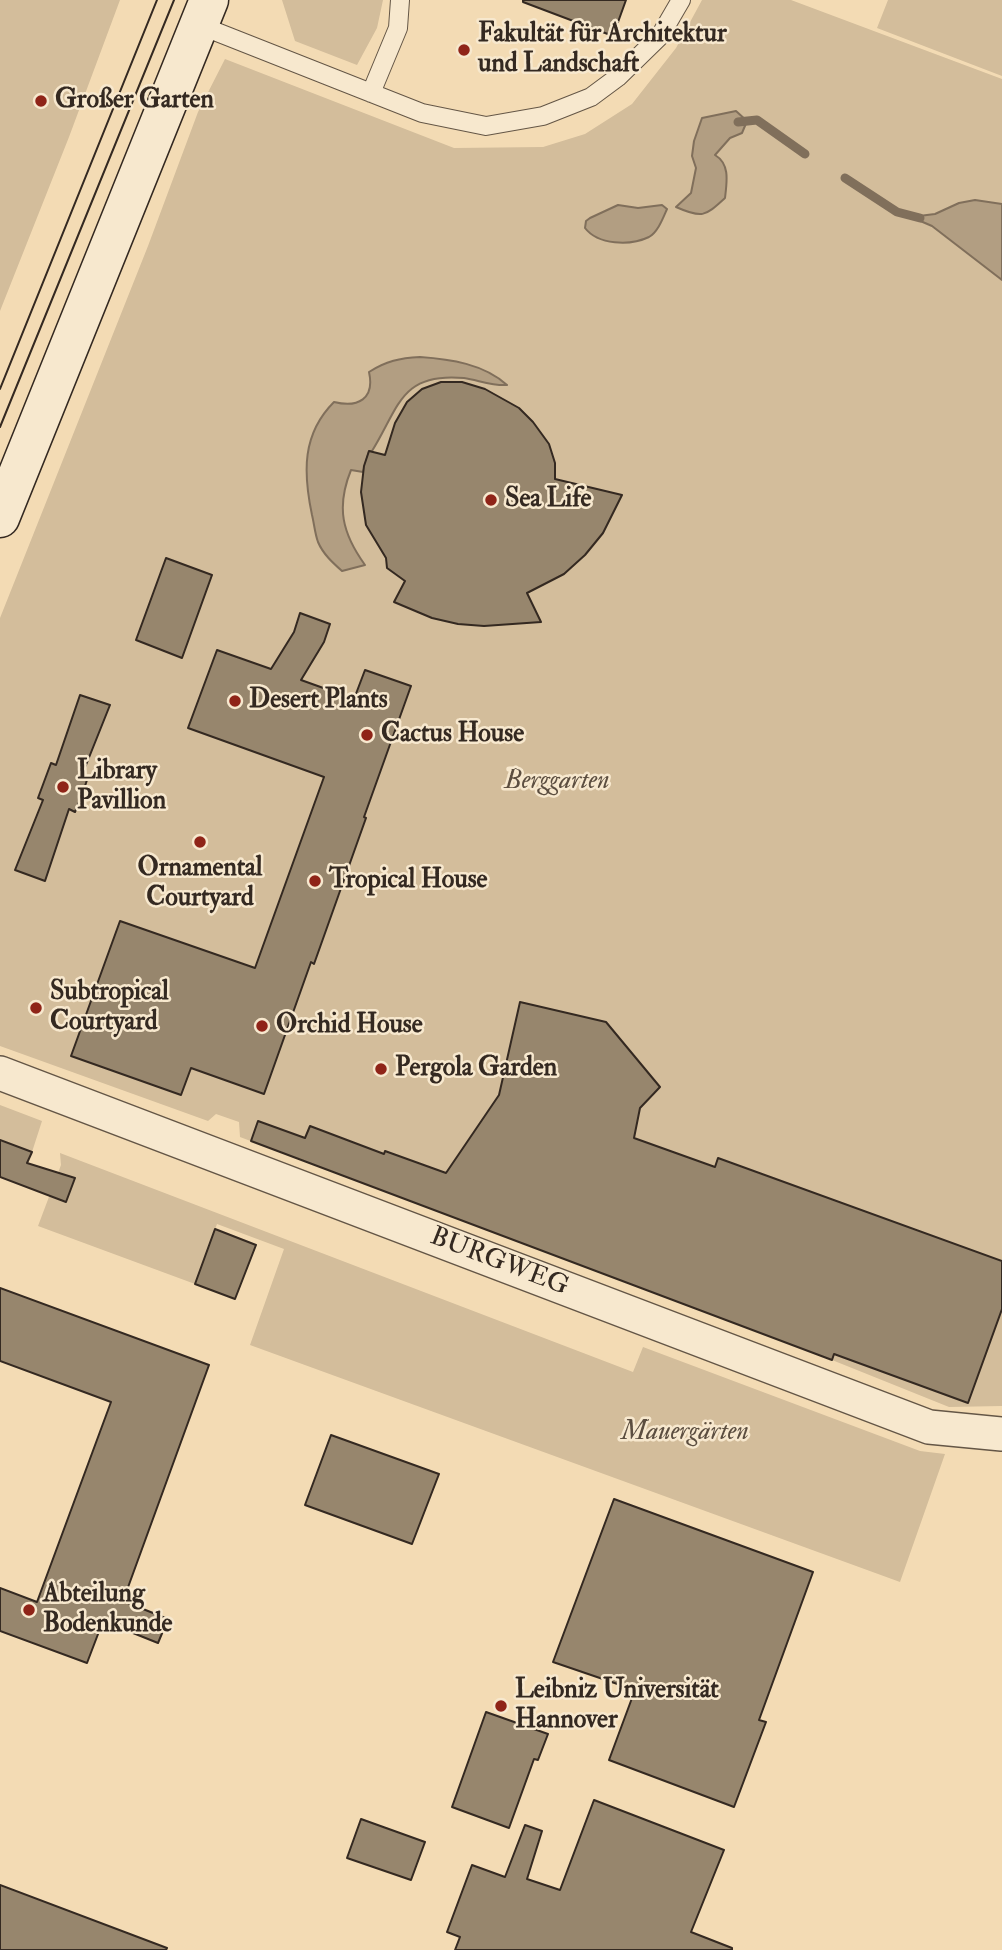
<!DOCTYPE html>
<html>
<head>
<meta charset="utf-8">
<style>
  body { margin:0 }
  canvas { display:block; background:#f3dbb4 }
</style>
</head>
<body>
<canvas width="1002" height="1950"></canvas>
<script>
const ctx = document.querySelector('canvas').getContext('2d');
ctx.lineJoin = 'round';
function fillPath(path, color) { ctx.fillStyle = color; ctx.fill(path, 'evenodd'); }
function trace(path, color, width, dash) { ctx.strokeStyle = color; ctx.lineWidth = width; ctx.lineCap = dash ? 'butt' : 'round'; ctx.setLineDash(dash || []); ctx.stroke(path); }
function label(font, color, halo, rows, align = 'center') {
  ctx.font = font + ' "IM FELL Double Pica",serif'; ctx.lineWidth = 5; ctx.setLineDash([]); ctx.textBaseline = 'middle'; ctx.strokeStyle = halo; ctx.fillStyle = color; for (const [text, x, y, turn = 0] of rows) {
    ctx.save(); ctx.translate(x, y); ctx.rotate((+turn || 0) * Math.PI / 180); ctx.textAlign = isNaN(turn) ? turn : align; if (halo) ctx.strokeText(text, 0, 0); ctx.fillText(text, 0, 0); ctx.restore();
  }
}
const green = new Path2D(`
  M 0,0 L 120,0 L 69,137 L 0,311 Z
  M 282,0 L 383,0 L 377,28 L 357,65 L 295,41 Z
  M 702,0 L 791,0 L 1002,79 L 1002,1406 L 949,1407 L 832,1360 L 240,1137 L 239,1122 L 216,1114 L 208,1121 L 0,1046 L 0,618 L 148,246 L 198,112 L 225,59 L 454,148 L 543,147 L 585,134 L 632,104 L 676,48 ZM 80,695 L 109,706 L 82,775 L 88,778 L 75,812 L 69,809 L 45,880 L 15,869 L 43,800 L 38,797 L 51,763 L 56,765 Z
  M 888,0 L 1002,0 L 1002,76 L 877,28 Z
  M 0,1105 L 42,1121 L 32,1152 L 0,1140 Z
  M 60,1153 L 633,1372 L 643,1347 L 920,1451 L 945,1454 L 900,1582 L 250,1345 L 284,1249 L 217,1224 L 195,1284 L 38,1226 L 61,1165 Z`);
const water = new Path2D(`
  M 736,111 L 747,121 L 742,133 L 730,138 L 715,155 C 730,164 727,181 725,198 C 705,216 703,219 676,207 L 691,193 L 696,168 L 692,156 L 694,141 L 702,118 Z
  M 975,200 L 1002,204 L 1002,280 L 932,226 L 911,217 L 935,214 L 959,203 Z
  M 618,205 L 638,208 L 662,205 L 667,209 C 663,218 658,232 649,237 C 630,246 598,245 585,228 L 586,221 L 590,218 Z
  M 420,357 C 450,359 484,364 507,385 C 492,386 478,380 464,378 C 400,372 399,408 372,451 L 369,451 L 363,472 L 351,470 C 336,507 342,533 365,565 L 342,571 C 333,563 323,554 318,542 C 315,534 314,523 312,515 C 303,472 302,434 334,402 C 358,408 375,399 369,372 C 386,361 400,358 420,357 Z`);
const stream = new Path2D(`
  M 738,122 L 757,120 L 805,154
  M 845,178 L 897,212 L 920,218`);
const building = new Path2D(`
  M 523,0 L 626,0 L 613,36 L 523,2 Z
  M 441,382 L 462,382 L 485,389 L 519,408 L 533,422 L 549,444 L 555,463 L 555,479 L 622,495 L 603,533 L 585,555 L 564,574 L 527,593 L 541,622 L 484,626 L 458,624 L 432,618 L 394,602 L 405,581 L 387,568 L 386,558 L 366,525 L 361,492 L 364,466 L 369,451 L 385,455 L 395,423 L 407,402 L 422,389 Z
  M 166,558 L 212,575 L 182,658 L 136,640 Z
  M 300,613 L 330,624 L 324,642 L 301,680 L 354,699 L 365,670 L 411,686 L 364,817 L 366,818 L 314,964 L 311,962 L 264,1094 L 191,1068 L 181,1095 L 71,1056 L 120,921 L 255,968 L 324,777 L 188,728 L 217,650 L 271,669 L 294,632 Z
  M 80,695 L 110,705 L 82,775 L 88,777 L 82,795 L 75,812 L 69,809 L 45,881 L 15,870 L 43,800 L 38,798 L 51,763 L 56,765 Z
  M 520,1002 L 606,1022 L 660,1087 L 640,1108 L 634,1138 L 715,1167 L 718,1158 L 1002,1261 L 1002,1309 L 968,1403 L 834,1354 L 832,1360 L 251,1141 L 258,1121 L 305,1138 L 310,1126 L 384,1154 L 385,1151 L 446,1173 L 499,1095 Z
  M 0,1140 L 32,1152 L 27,1163 L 75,1178 L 66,1202 L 0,1177 Z
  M 215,1229 L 256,1245 L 235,1299 L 195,1284 Z
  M 0,1288 L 209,1365 L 123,1601 L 168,1619 L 158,1643 L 103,1621 L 87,1663 L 0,1631 L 0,1588 L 37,1602 L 111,1402 L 0,1361 Z
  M 331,1435 L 439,1474 L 412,1544 L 305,1505 Z
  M 614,1499 L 813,1572 L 759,1720 L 766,1722 L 734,1807 L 609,1760 L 635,1690 L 553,1662 Z
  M 486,1712 L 548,1734 L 538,1760 L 534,1759 L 509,1828 L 452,1807 Z
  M 594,1800 L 724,1850 L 691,1932 L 732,1948 L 732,1950 L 455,1950 L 460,1937 L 447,1932 L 472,1865 L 505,1877 L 525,1825 L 542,1831 L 527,1879 L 560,1890 Z
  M 361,1819 L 425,1842 L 411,1880 L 347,1858 Z
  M 0,1885 L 167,1948 L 166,1950 L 0,1950 Z`);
const lane = new Path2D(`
  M 199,25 L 422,113 L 486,126 L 543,116 L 591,97 L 618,77 L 660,36 L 681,0
  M 371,93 L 398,28 L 400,0`);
const street = new Path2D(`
  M 0,1073 L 929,1427 L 1002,1434`);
const secondary = new Path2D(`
  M 0,518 L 209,0`);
const tram = new Path2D(`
  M 0,389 L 157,0
  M 0,427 L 174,0`);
const markers = [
  [464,50,7,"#8f2418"],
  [41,101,7,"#8f2418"],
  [491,500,7,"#8f2418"],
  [235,701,7,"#8f2418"],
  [367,735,7,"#8f2418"],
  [63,787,7,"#8f2418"],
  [200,842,7,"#8f2418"],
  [315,881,7,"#8f2418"],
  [36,1008,7,"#8f2418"],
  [262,1026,7,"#8f2418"],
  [381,1069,7,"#8f2418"],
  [29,1610,7,"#8f2418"],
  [501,1706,7,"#8f2418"]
];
const poiNames = [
  ["Fakultät für Architektur",478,35],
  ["und Landschaft",478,65],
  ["Großer Garten",55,101],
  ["Sea Life",505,500],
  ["Desert Plants",249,701],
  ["Cactus House",381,735],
  ["Library",77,772],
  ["Pavillion",77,802],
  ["Ornamental",200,869,"center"],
  ["Courtyard",200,899,"center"],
  ["Tropical House",329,881],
  ["Subtropical",50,993],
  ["Courtyard",50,1023],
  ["Orchid House",276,1026],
  ["Pergola Garden",395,1069],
  ["Abteilung",43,1595],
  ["Bodenkunde",43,1625],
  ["Leibniz Universität",515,1691],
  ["Hannover",515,1721]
];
const parkNames = [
  ["Berggarten",557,782],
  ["Mauergärten",685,1433]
];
const streetNames = [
  ["BURGWEG",499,1263,21]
];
fillPath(green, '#d3bd9b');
fillPath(water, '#b29e82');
trace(water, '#806f5b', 2);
trace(stream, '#806f5b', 9);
fillPath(building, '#97866d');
trace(building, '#342921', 2);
trace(lane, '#645646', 20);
trace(street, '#645646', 36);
trace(secondary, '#342921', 41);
trace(lane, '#f7e8ce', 18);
trace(street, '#f7e8ce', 33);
trace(secondary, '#f7e8ce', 38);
trace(tram, '#342921', 2);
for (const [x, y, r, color] of markers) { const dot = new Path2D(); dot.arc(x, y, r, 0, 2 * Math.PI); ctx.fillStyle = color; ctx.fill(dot); trace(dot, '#f7e8ce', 2.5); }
label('bold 26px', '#342921', '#f7e8ce', poiNames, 'left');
label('italic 26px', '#5c4e40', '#f7e8ce', parkNames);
label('26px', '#342921', '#f7e8ce', streetNames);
</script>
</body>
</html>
